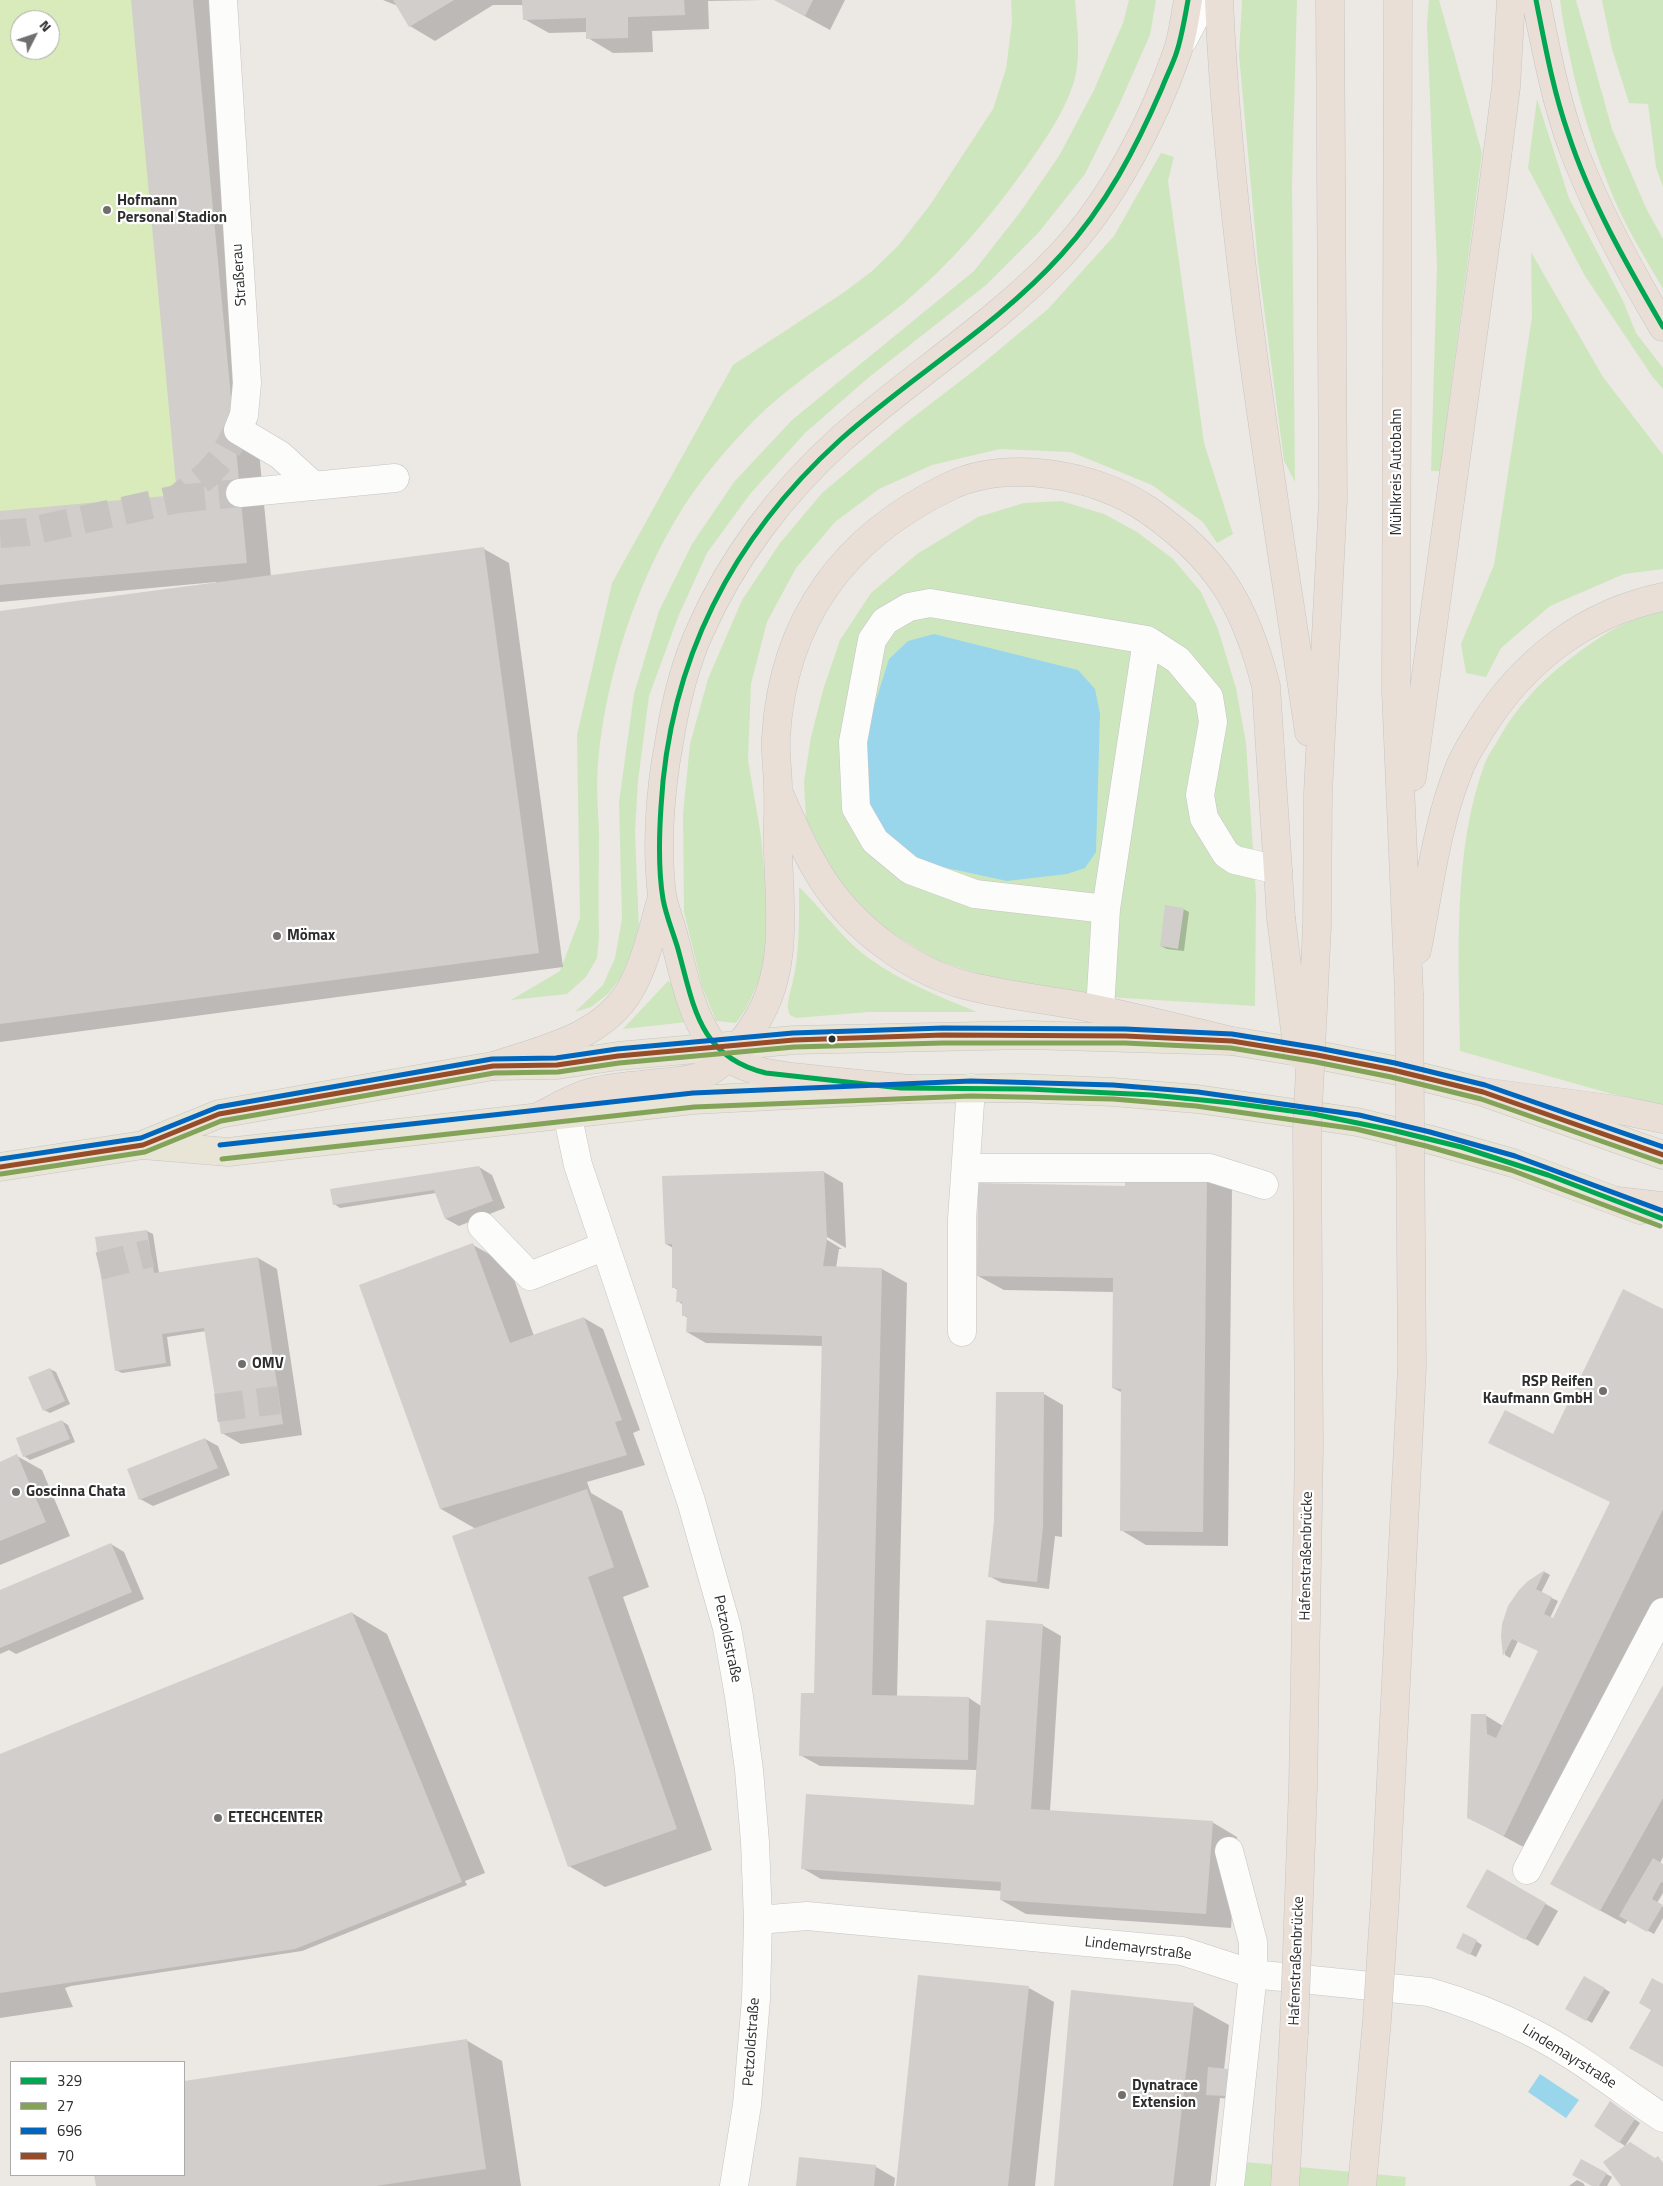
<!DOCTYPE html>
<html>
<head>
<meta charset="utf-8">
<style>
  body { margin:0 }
  #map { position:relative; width:1663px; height:2186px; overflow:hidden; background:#ece8e4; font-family:"Titillium Web",sans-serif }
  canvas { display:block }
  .legend { position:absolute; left:10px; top:2061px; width:175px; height:115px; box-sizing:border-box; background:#fff; border:1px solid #ababab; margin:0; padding:6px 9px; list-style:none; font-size:15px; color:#2e2e2e }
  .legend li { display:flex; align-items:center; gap:10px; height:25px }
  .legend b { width:25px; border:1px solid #ababab }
  .north { position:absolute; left:10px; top:10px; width:50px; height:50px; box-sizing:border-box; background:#fff; border:1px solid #ababab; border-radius:50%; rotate:49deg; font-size:14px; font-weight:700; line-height:20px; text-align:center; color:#2e2e2e }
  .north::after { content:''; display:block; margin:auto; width:18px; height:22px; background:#706f6e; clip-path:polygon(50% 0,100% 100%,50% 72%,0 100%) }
</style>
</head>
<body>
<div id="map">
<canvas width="1663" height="2186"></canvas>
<ul class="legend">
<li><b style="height:6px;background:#00a651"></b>329</li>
<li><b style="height:6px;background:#83a358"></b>27</li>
<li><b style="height:6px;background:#0065bd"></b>696</li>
<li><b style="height:6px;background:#964c29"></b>70</li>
</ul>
<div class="north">N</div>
</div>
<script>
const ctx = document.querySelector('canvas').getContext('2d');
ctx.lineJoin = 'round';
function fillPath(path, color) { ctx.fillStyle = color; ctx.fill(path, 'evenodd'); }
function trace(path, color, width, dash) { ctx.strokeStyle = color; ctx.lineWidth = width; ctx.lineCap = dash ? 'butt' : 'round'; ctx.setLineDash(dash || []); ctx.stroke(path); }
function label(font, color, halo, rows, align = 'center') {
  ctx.font = font + ' "Titillium Web",sans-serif'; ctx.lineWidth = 4.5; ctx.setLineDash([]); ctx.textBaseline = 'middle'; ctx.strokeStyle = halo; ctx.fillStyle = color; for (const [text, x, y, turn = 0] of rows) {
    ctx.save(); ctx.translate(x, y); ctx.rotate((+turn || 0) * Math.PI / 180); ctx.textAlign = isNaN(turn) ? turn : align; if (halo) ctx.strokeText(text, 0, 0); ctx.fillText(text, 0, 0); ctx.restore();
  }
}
const green = new Path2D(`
  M 1011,0 L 1075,0 C 1077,26 1081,52 1075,78 C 1066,111 1043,143 1024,170 C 989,219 950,264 904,303 C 860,339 810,370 767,408 C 736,437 707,471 684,506 C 637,580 605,677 598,764 C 596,786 598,808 599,831 C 599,866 598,901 599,937 L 597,958 L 586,977 L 567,994 L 511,1000 L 560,971 L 580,918 L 577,735 L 612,583 L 733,365 L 843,293 L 871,272 L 898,246 L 930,205 L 993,109 L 1006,69 L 1012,22 Z
  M 1129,0 L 1156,0 L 1150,35 L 1119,105 L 1085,174 L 1039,232 L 986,285 L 868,378 L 805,433 L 750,494 L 707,553 L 678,617 L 649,696 L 638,781 L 635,832 L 639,931 L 628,968 L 608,994 L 591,1007 L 575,1012 L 603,985 L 615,958 L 622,919 L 619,802 L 634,694 L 659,611 L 692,544 L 734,482 L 792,420 L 974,271 L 1021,211 L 1059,156 L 1093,92 L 1123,23 Z
  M 1242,0 L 1297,0 L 1292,185 L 1295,482 L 1284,461 L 1258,263 L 1239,55 Z
  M 1429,0 L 1439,0 L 1482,153 L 1440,471 L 1431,471 L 1437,266 L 1427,25 Z
  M 1560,0 L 1576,0 L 1612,129 L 1646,208 L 1663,239 L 1663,289 C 1649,264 1633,239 1620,212 C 1590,145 1570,73 1560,0 Z
  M 1602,0 L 1663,0 L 1663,187 L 1656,167 L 1648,104 L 1629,103 L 1612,49 Z
  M 1537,99 L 1569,198 L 1623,301 L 1636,333 L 1663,368 L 1663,389 L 1652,376 L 1585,276 L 1528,168 Z
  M 1161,153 L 1174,157 L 1168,181 L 1204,443 L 1233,534 L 1217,543 L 1203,522 L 1152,485 L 1071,452 L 1000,449 L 932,465 L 879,489 L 835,522 L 796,568 L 767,622 L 751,684 L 748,760 L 761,836 L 766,891 L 767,948 L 760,978 L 746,1009 L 736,1023 L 716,1021 L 702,986 L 684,912 L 683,814 L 690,744 L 708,679 L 742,600 L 780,543 L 822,493 L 903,425 L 976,369 L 1048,309 L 1114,236 Z
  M 1531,252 L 1603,377 L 1663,455 L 1663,569 L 1624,574 L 1550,606 L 1501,648 L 1486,677 L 1466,673 L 1461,644 L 1494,565 L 1532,317 Z
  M 1061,501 L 1104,514 L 1137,532 L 1173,559 L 1201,592 L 1218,629 L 1236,688 L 1246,743 L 1256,896 L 1255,1006 L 1090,996 L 1009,983 L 938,961 L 880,926 L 835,878 L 806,819 L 804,782 L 811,737 L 823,690 L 840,640 L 871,593 L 917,554 L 978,517 L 1024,503 Z
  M 1663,611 L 1663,1105 L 1612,1094 L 1460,1051 C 1459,958 1452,851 1485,763 C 1488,755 1494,747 1498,740 C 1517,707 1537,685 1567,661 C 1596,639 1627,617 1663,611 Z
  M 799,887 C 823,910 843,940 870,959 C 902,982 941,997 977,1012 L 868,1012 L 796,1018 L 790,1015 C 785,1005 790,995 792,985 C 800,953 799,920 799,887 Z
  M 668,981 L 674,985 L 687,1022 L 623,1029 Z
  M 1245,2162 L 1406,2177 L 1405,2186 L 1243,2186 Z`);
const pitch = new Path2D(`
  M 0,0 L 193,0 L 247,563 L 0,585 ZM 20,20 L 50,20 L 50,50 L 20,50 Z`);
const water = new Path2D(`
  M 934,634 L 1078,670 L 1095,689 L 1100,714 L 1096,852 L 1085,868 L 1067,874 L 1007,881 L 910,860 L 883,829 L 868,803 L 863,768 L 871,716 L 889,659 L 908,641 Z
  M 1540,2074 L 1579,2100 L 1566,2118 L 1528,2092 Z`);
const shadow = new Path2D(`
  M 132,0 L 216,0 L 271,577 L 484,549 L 509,563 L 563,967 L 0,1042 L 0,612 L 216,584 L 216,582 L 0,602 L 0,513 L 179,496 Z
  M 383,0 L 764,0 L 708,1 L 709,29 L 652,31 L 653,52 L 613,53 L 588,38 L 587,32 L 549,33 L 524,19 L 524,5 L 493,5 L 435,41 L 410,26 L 398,6 Z
  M 775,0 L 845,0 L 830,30 Z
  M 1183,909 L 1189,912 L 1184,951 L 1167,949 L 1161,946 Z
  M 479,1167 L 492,1175 L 505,1208 L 459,1226 L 446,1219 L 436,1193 L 340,1208 L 334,1204 Z
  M 824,1172 L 843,1183 L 846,1248 L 822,1234 L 821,1236 L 842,1249 L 839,1249 L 836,1268 L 882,1269 L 907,1283 L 897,1696 L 969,1698 L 981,1706 L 1042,1625 L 1061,1636 L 1050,1811 L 1212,1822 L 1237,1837 L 1231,1928 L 1026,1914 L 1001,1900 L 1002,1891 L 821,1879 L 802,1868 L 975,1806 L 977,1770 L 820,1766 L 800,1755 L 815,1694 L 823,1346 L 706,1343 L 687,1332 L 688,1318 L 683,1315 L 683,1305 L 678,1301 L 678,1290 L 673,1287 L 673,1248 L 666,1244 Z
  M 1207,1174 L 1232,1189 L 1228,1546 L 1146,1545 L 1121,1530 L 1123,1393 L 1113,1388 L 1114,1292 L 1004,1290 L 978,1276 Z
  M 147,1231 L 153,1234 L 159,1273 L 258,1258 L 277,1269 L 302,1435 L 241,1444 L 222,1433 L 206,1331 L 167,1337 L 171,1366 L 122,1373 L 116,1370 Z
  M 473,1245 L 509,1265 L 534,1336 L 584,1318 L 603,1329 L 640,1430 L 633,1433 L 645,1465 L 587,1482 L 591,1493 L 622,1511 L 649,1587 L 623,1597 L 712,1850 L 605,1887 L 569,1866 L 476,1529 L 441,1509 Z
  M 1663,1310 L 1663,1603 L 1540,1856 L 1468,1817 L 1485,1715 L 1503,1726 L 1539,1651 L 1518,1641 L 1510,1658 L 1505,1655 L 1503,1624 L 1529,1582 L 1545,1572 L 1550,1575 L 1541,1593 L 1558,1601 L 1550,1618 L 1554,1620 L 1611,1502 L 1553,1436 Z
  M 50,1369 L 56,1372 L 70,1404 L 50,1413 L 44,1410 Z
  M 998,1393 L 1044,1394 L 1063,1405 L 1062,1537 L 1055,1536 L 1049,1589 L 1002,1583 L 989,1576 L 995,1521 Z
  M 62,1421 L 68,1425 L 75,1442 L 30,1460 L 24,1456 Z
  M 205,1439 L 218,1446 L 230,1475 L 153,1506 L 140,1499 Z
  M 17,1456 L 42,1470 L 70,1536 L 0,1565 L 0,1463 Z
  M 111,1544 L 124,1552 L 144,1599 L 16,1654 L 9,1650 L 0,1654 L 0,1591 Z
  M 352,1613 L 387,1634 L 485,1873 L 465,1881 L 467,1885 L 302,1951 L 71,1986 L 65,1988 L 73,2007 L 0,2018 L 0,1756 Z
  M 1663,1688 L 1663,1857 L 1660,1863 L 1663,1865 L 1663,1893 L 1657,1903 L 1663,1907 L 1663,1918 L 1654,1934 L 1628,1920 L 1625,1924 L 1577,1898 Z
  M 1488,1871 L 1558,1911 L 1538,1946 L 1468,1906 Z
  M 1476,1941 L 1482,1945 L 1476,1957 L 1464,1951 Z
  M 1585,1978 L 1610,1992 L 1592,2023 L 1567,2009 Z
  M 1029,1988 L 1054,2002 L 1035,2186 L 898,2186 Z
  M 1193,2005 L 1229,2025 L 1224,2070 L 1234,2074 L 1231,2099 L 1220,2098 L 1210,2186 L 1055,2186 Z
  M 466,2040 L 502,2061 L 521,2186 L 97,2186 L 96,2175 L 184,2175 L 184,2083 Z
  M 1616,2106 L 1640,2123 L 1625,2146 L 1596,2126 Z
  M 800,2159 L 876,2167 L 895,2178 L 894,2186 L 797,2186 Z
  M 1582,2161 L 1612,2177 L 1607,2186 L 1594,2186 Z
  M 1577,2180 L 1583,2183 L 1585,2186 L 1569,2186 Z`);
const building = new Path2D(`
  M 131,0 L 193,0 L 247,563 L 0,585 L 0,511 L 177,495 Z
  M 393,0 L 454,0 L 409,27 Z
  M 522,0 L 684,0 L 685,15 L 628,17 L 628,38 L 586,39 L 586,18 L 523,20 Z
  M 774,0 L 813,0 L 805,16 Z
  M 484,547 L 539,953 L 0,1024 L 0,611 Z
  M 1165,905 L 1184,908 L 1178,949 L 1160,946 Z
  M 479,1166 L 493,1201 L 445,1219 L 434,1190 L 333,1205 L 330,1189 Z
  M 824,1171 L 827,1239 L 823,1266 L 882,1268 L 872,1695 L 969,1697 L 968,1760 L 799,1756 L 801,1693 L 814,1693 L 822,1336 L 686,1332 L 687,1316 L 682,1316 L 682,1302 L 676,1302 L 677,1288 L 672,1288 L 672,1244 L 665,1244 L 662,1176 Z
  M 1125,1172 L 1207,1173 L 1203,1532 L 1120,1531 L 1121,1389 L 1112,1388 L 1113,1278 L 977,1276 L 978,1183 L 1125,1186 Z
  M 147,1230 L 154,1273 L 258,1257 L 283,1424 L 221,1434 L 204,1328 L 162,1334 L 166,1363 L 115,1371 L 95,1237 Z
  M 473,1243 L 510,1343 L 584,1317 L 622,1420 L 615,1422 L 627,1455 L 440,1509 L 359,1285 Z
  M 1623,1289 L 1663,1309 L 1663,1509 L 1504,1836 L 1467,1818 L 1471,1714 L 1486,1714 L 1487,1734 L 1496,1738 L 1538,1651 L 1512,1639 L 1503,1656 L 1501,1637 L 1502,1624 L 1508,1606 L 1519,1590 L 1528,1581 L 1545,1570 L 1536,1589 L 1552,1597 L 1544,1614 L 1553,1618 L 1610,1502 L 1488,1443 L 1505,1410 L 1553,1434 Z
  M 50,1368 L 65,1401 L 43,1411 L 28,1377 Z
  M 996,1392 L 1044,1392 L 1043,1527 L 1037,1582 L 988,1577 L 994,1521 Z
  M 62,1420 L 70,1439 L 23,1457 L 16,1438 Z
  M 205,1438 L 218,1468 L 139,1500 L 127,1469 Z
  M 17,1454 L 46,1522 L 0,1541 L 0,1462 Z
  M 587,1489 L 614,1567 L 588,1577 L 677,1829 L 568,1867 L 452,1536 Z
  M 111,1543 L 132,1592 L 0,1648 L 0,1590 Z
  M 352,1612 L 462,1882 L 295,1949 L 0,1993 L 0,1754 Z
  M 986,1620 L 1043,1624 L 1031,1809 L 1213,1821 L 1206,1914 L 1000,1900 L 1001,1882 L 801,1869 L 806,1794 L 974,1805 Z
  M 1663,1685 L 1663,1798 L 1600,1911 L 1550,1884 Z
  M 1653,1858 L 1663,1864 L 1663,1883 L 1661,1882 L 1652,1899 L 1663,1905 L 1647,1932 L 1619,1916 Z
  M 1487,1869 L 1546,1903 L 1525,1940 L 1466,1907 Z
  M 1463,1933 L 1477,1940 L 1470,1955 L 1456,1948 Z
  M 918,1975 L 1029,1986 L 1008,2186 L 896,2186 Z
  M 1584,1976 L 1605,1988 L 1586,2021 L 1565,2009 Z
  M 1652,1978 L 1663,1984 L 1663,2067 L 1629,2048 L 1651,2010 L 1639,2003 Z
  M 1071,1990 L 1194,2003 L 1173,2186 L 1054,2186 Z
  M 467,2039 L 486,2169 L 376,2186 L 96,2186 L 94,2175 L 184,2175 L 184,2081 Z
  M 1208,2067 L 1228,2069 L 1226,2096 L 1206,2095 Z
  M 1610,2101 L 1635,2119 L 1619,2143 L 1594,2126 Z
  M 1630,2142 L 1655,2158 L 1658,2156 L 1663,2163 L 1663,2186 L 1621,2186 L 1603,2162 Z
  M 799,2157 L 876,2165 L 874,2186 L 796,2186 Z
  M 1581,2159 L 1607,2173 L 1599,2186 L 1592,2186 L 1572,2175 Z`);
const minorTunnel = new Path2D(`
  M 177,499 L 240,493
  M 0,534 L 27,532 L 177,499 L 208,474 L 223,457 L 238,430
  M 99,1266 L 151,1253
  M 216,1408 L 279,1400`);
const minor = new Path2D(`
  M 223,0 L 247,383 L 244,415 L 238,430 L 280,455 L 314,486
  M 1183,40 L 1204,0
  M 240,493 L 395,478
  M 1147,640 L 1178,660 L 1209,697 L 1213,722 L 1200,795 L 1204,818 L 1226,854 L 1235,860 L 1278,870
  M 1100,1010 L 1106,909 L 1147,640 L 930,603 L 909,607 L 885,621 L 872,640 L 853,742 L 856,808 L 875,841 L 910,870 L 975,894 L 1106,909
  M 567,1113 L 578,1165 L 691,1501 L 727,1628 L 739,1696 L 749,1770 L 755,1842 L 758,1920 L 756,1999 L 747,2105 L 734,2186
  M 966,1168 L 1210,1168 L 1264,1185
  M 482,1226 L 530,1276 L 605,1246
  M 962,1332 L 962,1219 L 971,1088
  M 1229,1851 L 1253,1942 L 1253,1974 L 1230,2186
  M 1527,1870 L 1663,1612
  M 758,1920 L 807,1916 L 1182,1951 L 1253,1974 L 1429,1992 C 1464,2002 1497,2015 1529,2031 C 1576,2054 1619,2089 1663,2118`);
const major = new Path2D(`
  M 147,1143 L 219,1114 L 493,1066 L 557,1065 L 618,1056 L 794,1040 L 1028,1035 L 1232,1041 L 1317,1055 L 1393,1070 L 1483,1092 L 1663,1155
  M 0,1167 L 143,1145 L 228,1152 L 693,1100 L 909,1089 L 1021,1088 L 1113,1092 L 1197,1099 L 1357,1122 L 1428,1139 L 1513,1163 L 1640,1210`);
const highway = new Path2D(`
  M 1219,0 C 1230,246 1273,489 1309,732
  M 1398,0 L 1396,691 L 1409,993
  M 1536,0 C 1546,50 1556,103 1574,151 C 1598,213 1629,270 1663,327
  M 1412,777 L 1492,196 L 1506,87 L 1511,0
  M 781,798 C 794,827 807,856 824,882 C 856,930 910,970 965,985 C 1003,995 1042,999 1081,1006 C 1131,1016 1181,1029 1232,1041
  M 1317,926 L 1318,793 L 1333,499 L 1330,0
  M 1417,950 C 1429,890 1436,826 1459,769 C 1464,755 1473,742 1481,729 C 1522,662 1585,613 1663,597
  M 493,1066 C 541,1050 602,1038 630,990 C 646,962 653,928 662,897
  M 909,1089 C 883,1086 856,1084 830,1081 C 789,1076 736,1077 710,1040 C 689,1010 682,965 672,930 C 669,919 664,907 662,895 C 656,847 660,791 669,743 C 675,705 684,666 700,631 C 732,558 782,492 841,439 C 912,376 993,326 1059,257 C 1112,201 1153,122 1178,50 C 1183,34 1185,16 1188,0
  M 1483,1092 L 1625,1111 L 1663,1119
  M 540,1116 C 556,1108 575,1096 593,1092 C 617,1086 644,1085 669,1082 C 680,1081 691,1080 701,1076 C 723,1066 743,1043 756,1022 C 788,970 780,911 778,853 C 777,832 779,810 778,789 C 778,772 775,754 776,737 C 783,619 845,536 950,486 C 1008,459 1096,474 1148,510 C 1218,559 1245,604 1266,686 L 1281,918
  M 1617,1201 L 1663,1206
  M 1285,2186 L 1294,2033`);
const highwayBridge = new Path2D(`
  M 1281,918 L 1298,1054
  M 1294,2033 L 1303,1787 L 1309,1447 L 1307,1130 L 1317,926
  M 1362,2186 L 1377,2020 L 1385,1899 L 1412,1367 L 1409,993`);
const bus1 = new Path2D(`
  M 1188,0 C 1185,17 1182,35 1177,51 C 1173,64 1167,75 1162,88 C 1136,148 1106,206 1061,255 C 996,327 911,376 840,440 C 732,538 669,661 661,807 C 659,837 658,869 663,899 C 666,916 673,932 678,949 C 694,1007 699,1057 766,1073 L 901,1088 L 1028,1089 L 1152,1095 L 1232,1103 L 1313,1114 L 1392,1130 L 1461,1147 L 1548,1175 L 1663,1219
  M 1536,0 C 1545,45 1553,90 1568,133 C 1590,201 1627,265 1663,327`);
const bus2 = new Path2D(`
  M 222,1159 L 694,1107 L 971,1096 L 1113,1099 L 1196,1106 L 1356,1129 L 1426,1146 L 1511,1170 L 1660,1226
  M 1,1174 L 145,1152 L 221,1121 L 494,1073 L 558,1072 L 619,1063 L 794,1047 L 943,1043 L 1125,1043 L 1231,1048 L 1316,1062 L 1391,1077 L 1481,1099 L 1661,1162`);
const bus3 = new Path2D(`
  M 220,1145 L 693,1093 L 971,1081 L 1113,1085 L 1198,1092 L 1359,1115 L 1430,1132 L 1515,1156 L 1663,1211
  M 0,1159 L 141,1138 L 218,1107 L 492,1059 L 556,1058 L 617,1049 L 793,1033 L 943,1028 L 1125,1029 L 1232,1034 L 1318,1048 L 1395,1063 L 1485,1085 L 1663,1147`);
const bus4 = new Path2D(`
  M 0,1167 L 143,1145 L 219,1114 L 493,1066 L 557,1065 L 618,1056 L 794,1040 L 943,1035 L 1125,1036 L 1232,1041 L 1317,1055 L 1393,1070 L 1483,1092 L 1663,1155`);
const markers = [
  [107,210,5,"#706f6e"],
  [277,936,5,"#706f6e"],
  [832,1039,4.5,"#2e2e2e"],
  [242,1364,5,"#706f6e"],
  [1603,1391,5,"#706f6e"],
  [16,1492,5,"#706f6e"],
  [218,1818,5,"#706f6e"],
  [1122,2095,5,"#706f6e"]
];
const poiNames = [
  ["Hofmann",117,201],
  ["Personal Stadion",117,218],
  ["Mömax",287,936],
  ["OMV",252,1364],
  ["RSP Reifen",1593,1382,"right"],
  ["Kaufmann GmbH",1593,1399,"right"],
  ["Goscinna Chata",26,1492],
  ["ETECHCENTER",228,1818],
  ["Dynatrace",1132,2086],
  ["Extension",1132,2103]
];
const streetNames = [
  ["Straßerau",240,275,-94],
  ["Mühlkreis Autobahn",1397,472,-90],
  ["Hafenstraßenbrücke",1307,1556,-89],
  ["Petzoldstraße",727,1639,78],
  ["Lindemayrstraße",1138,1949,7],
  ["Hafenstraßenbrücke",1297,1961,-88],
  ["Petzoldstraße",752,2042,-86],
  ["Lindemayrstraße",1569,2057,32]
];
fillPath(green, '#cee6be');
fillPath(pitch, '#d9eabb');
fillPath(water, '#99d6ec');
fillPath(shadow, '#0003');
fillPath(building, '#d1cecb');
trace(minorTunnel, '#c6c3c0', 28, [28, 14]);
trace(minor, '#c5c4c5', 29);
trace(major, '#c6c5c4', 29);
trace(highway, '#c6c5c4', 29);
trace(minor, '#fcfcfb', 28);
trace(major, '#e8e4d6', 28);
trace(highway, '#eadfd6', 28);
trace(highwayBridge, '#c6c5c4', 29, []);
trace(highwayBridge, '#eadfd6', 28);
trace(bus1, '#00a651', 5);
trace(bus2, '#83a358', 5);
trace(bus3, '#0065bd', 5);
trace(bus4, '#964c29', 5);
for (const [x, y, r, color] of markers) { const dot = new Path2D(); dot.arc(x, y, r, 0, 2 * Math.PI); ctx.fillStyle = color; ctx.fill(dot); trace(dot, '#fff', 2); }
label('bold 15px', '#2e2e2e', '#fff', poiNames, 'left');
label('15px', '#2e2e2e', '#fff', streetNames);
</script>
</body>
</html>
